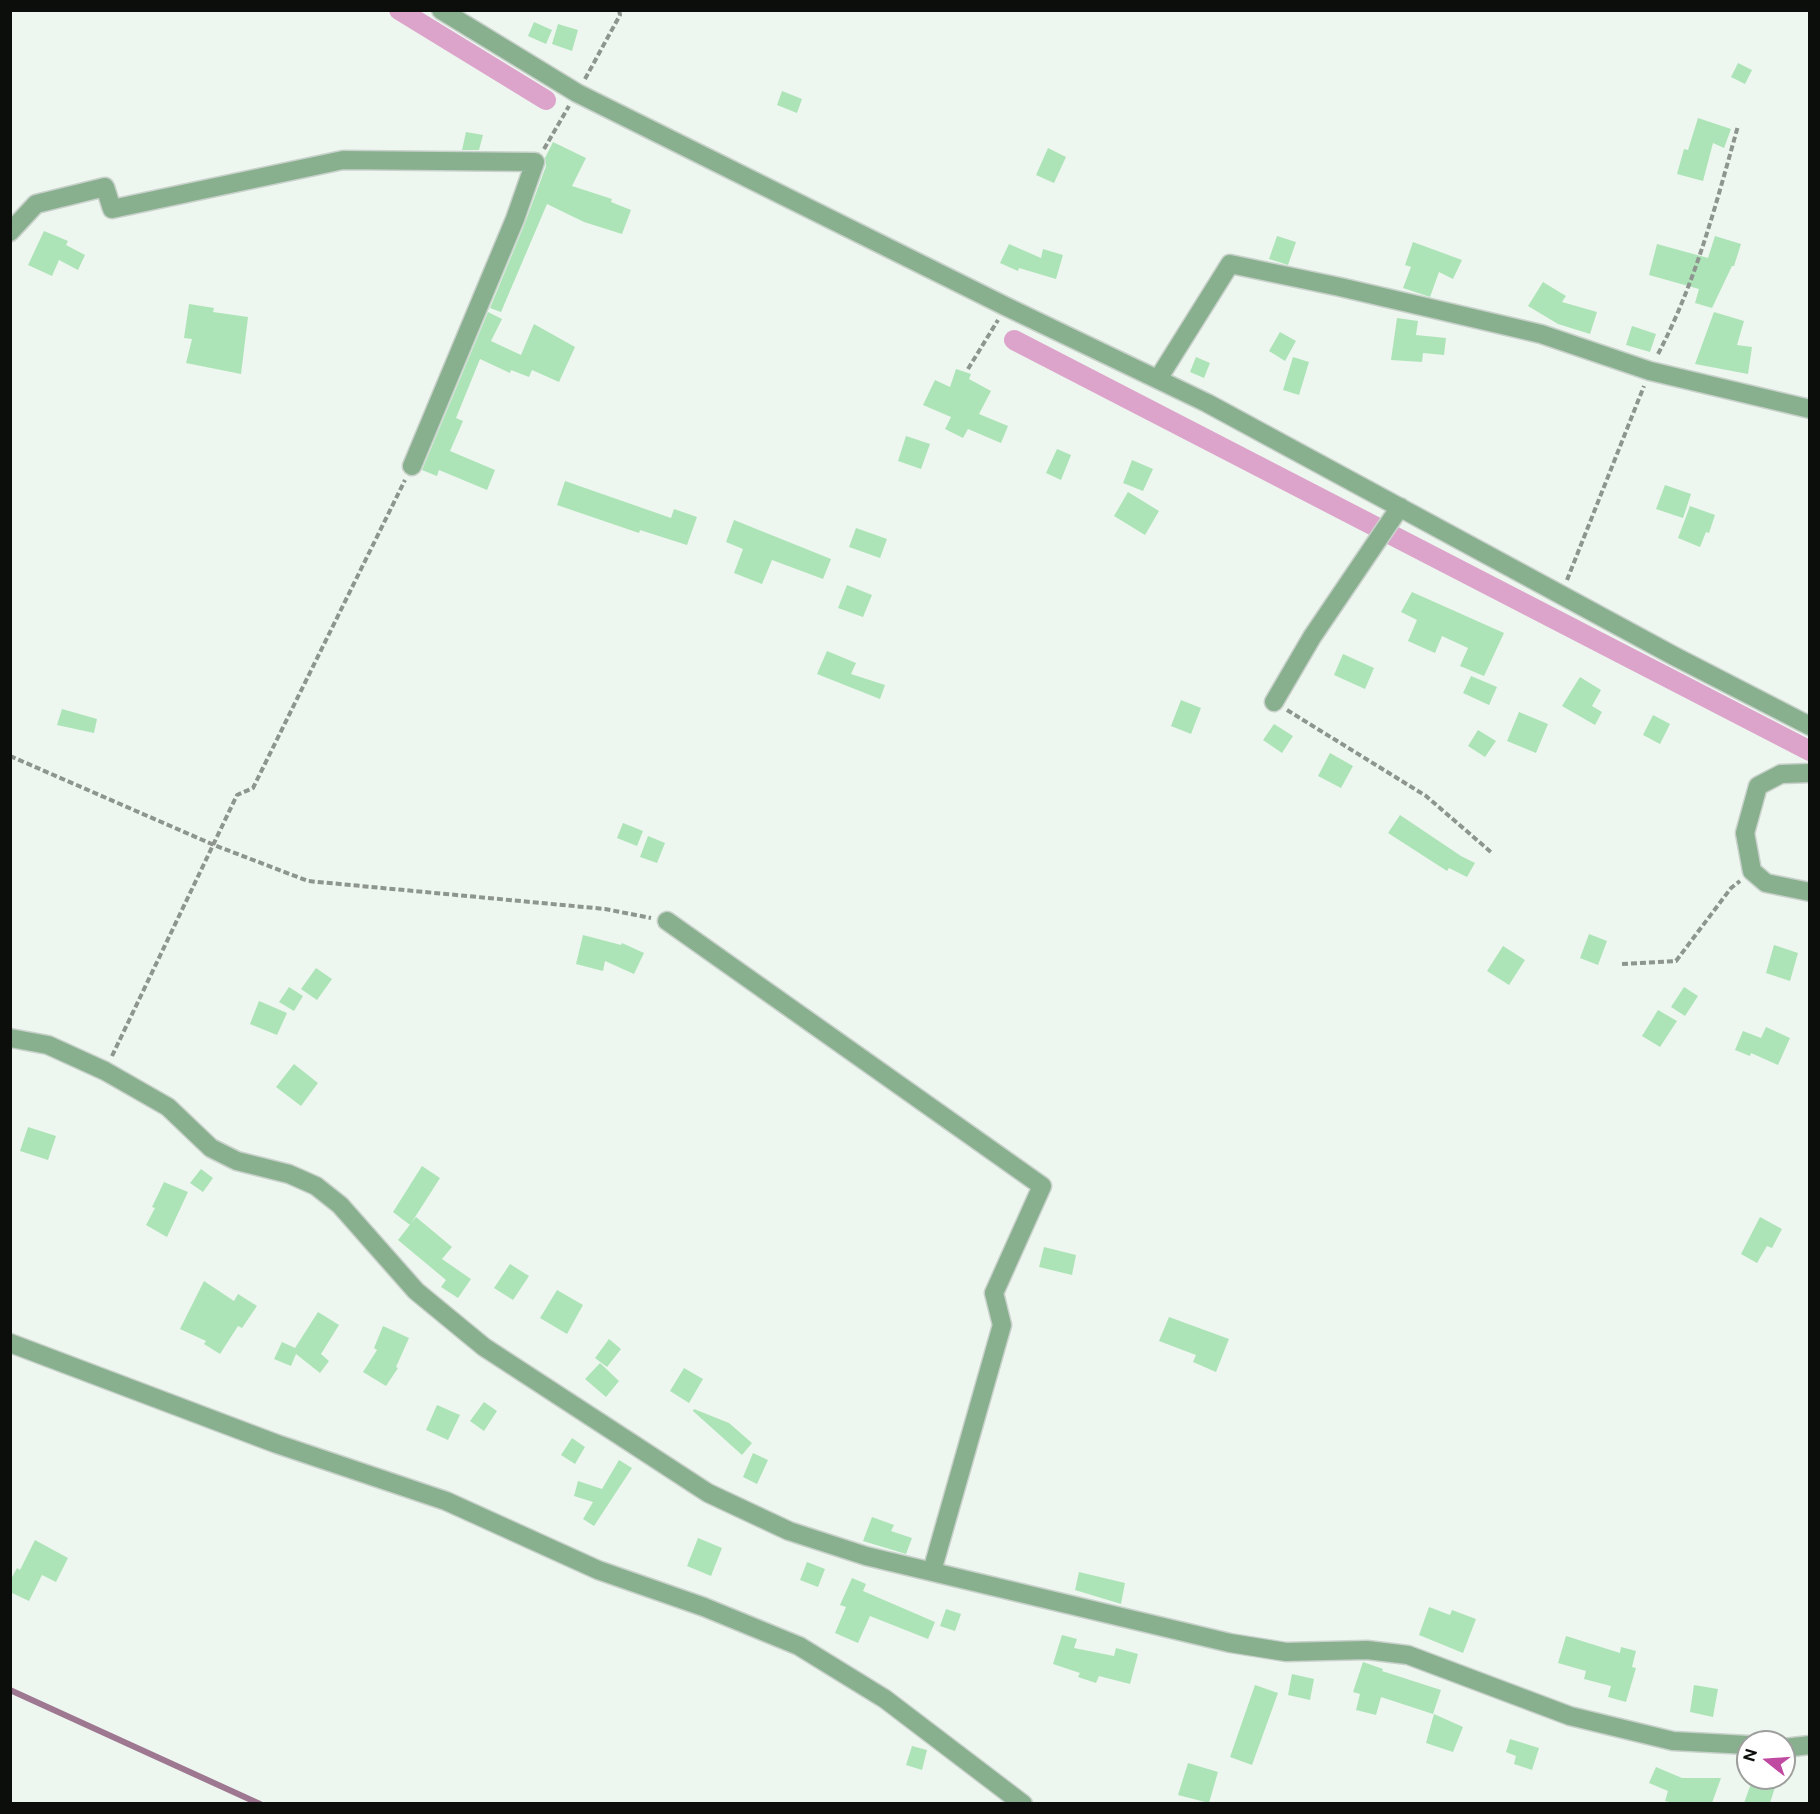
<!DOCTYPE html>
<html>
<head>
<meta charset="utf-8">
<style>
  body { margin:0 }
  #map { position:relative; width:1820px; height:1814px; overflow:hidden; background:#edf6ef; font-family:"Public Sans",sans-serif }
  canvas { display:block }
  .frame { position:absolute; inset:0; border:12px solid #0b0e0b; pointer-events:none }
  .north { position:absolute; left:1736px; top:1730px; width:60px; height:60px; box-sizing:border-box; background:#fff; border:2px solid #9d9f9d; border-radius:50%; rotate:287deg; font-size:16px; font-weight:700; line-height:24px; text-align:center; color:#0b0e0b }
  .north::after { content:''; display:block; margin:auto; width:21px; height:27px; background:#c04aa2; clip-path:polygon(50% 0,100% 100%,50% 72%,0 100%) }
</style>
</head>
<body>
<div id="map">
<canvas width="1820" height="1814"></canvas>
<div class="frame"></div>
<div class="north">N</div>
</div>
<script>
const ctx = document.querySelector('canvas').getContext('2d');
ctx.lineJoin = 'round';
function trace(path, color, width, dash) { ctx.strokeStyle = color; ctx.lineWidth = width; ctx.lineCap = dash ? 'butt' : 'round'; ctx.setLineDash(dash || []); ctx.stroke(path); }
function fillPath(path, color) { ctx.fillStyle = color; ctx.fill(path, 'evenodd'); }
const stream = new Path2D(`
  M 10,1690 L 260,1804`);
const canal = new Path2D(`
  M 399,10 L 546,100
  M 1014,340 L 1810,751`);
const building = new Path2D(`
  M 534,22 L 552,30 L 546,44 L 528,36 Z
  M 558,24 L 578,30 L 572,51 L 552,44 Z
  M 1738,63 L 1752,70 L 1745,84 L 1731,77 Z
  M 782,91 L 802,99 L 797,113 L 777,105 Z
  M 1698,118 L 1731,129 L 1724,148 L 1713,143 L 1703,181 L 1677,174 L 1684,149 L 1688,150 Z
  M 466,132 L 483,135 L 479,150 L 462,150 Z
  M 553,142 L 586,158 L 572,186 L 612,199 L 611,202 L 631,210 L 622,234 L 584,222 L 547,204 L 501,312 L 490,308 L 525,223 L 546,166 L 545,158 Z
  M 1048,148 L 1066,157 L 1054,183 L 1036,175 Z
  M 44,231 L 68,241 L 66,245 L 85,255 L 78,270 L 59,260 L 52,276 L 28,265 Z
  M 1277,236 L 1296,242 L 1288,265 L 1269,259 Z
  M 1715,236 L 1741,244 L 1734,266 L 1732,266 L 1712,308 L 1695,303 L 1699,289 L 1649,275 L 1657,244 L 1708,258 Z
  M 1413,242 L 1462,260 L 1453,279 L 1439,272 L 1430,297 L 1403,288 L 1411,267 L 1405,265 Z
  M 1009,244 L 1041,258 L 1043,249 L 1063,255 L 1056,279 L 1019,268 L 1018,271 L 1000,263 Z
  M 1543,282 L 1566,296 L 1562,302 L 1597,312 L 1590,334 L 1558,324 L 1528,306 Z
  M 189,304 L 214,308 L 213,312 L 248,317 L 241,374 L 186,363 L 192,339 L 184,338 Z
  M 488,312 L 502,319 L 491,341 L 521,355 L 534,324 L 575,347 L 559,382 L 532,370 L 529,377 L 511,370 L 510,373 L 480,359 L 456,418 L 463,421 L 450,451 L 495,470 L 487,490 L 439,470 L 437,476 L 422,470 Z
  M 1714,312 L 1744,321 L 1737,345 L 1752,347 L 1748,374 L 1695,364 Z
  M 1397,318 L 1418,321 L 1416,335 L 1446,338 L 1444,355 L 1423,353 L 1422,362 L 1391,360 Z
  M 1632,326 L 1656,334 L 1650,352 L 1626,345 Z
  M 1280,332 L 1296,341 L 1285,361 L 1269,351 Z
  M 1196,357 L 1210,363 L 1204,378 L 1190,372 Z
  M 1293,357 L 1309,362 L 1299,395 L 1283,390 Z
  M 956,369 L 971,374 L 969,379 L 991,391 L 979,414 L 1008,426 L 1001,443 L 968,429 L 963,438 L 945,429 L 951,417 L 923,405 L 935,380 L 950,387 Z
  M 906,436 L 930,444 L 921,469 L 898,461 Z
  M 1057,449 L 1071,455 L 1061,480 L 1046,473 Z
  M 1132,460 L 1153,469 L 1143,491 L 1123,483 Z
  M 565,481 L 671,518 L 674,509 L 697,517 L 687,545 L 640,530 L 639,533 L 557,505 Z
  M 1665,485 L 1691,494 L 1683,518 L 1656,509 Z
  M 1128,492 L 1159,511 L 1145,535 L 1114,516 Z
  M 1690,506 L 1715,515 L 1709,533 L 1706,532 L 1700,547 L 1678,538 Z
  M 734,520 L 831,559 L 823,579 L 772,560 L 762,584 L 734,573 L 743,549 L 726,542 Z
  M 856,528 L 887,539 L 880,558 L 849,547 Z
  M 847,585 L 872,595 L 863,617 L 838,608 Z
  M 1412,592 L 1504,633 L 1484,676 L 1460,666 L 1468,648 L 1442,636 L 1435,653 L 1408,641 L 1417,620 L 1401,612 Z
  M 827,651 L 856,663 L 851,674 L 885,685 L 880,699 L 817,674 Z
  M 1343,654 L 1374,668 L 1365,689 L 1334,675 Z
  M 1471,676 L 1497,687 L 1489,705 L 1463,693 Z
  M 1580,677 L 1601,690 L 1592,706 L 1602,712 L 1595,725 L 1562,706 Z
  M 1181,700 L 1201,708 L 1191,734 L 1171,726 Z
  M 62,709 L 97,719 L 94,733 L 57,725 Z
  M 1519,712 L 1548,724 L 1536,753 L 1507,741 Z
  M 1653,715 L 1670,724 L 1660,744 L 1643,735 Z
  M 1274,724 L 1293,736 L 1282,753 L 1263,740 Z
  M 1478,730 L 1496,741 L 1485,757 L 1468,746 Z
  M 1330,753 L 1353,766 L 1341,788 L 1318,776 Z
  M 1400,815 L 1461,856 L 1475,863 L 1467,877 L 1449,868 L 1447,871 L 1388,833 Z
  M 623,823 L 643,831 L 637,846 L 617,838 Z
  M 648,836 L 665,843 L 657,863 L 640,857 Z
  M 1589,934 L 1607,941 L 1598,965 L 1580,958 Z
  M 583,935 L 621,945 L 622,943 L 644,953 L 634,974 L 605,961 L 603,971 L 576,964 Z
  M 1774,945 L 1798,953 L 1790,981 L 1766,973 Z
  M 1503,946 L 1525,960 L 1509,985 L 1487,971 Z
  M 316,968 L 332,979 L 317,1000 L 301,989 Z
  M 289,987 L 303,996 L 294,1011 L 279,1002 Z
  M 1684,987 L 1698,996 L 1685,1016 L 1671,1007 Z
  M 259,1001 L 287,1013 L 277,1035 L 250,1024 Z
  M 1658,1010 L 1677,1021 L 1660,1047 L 1642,1036 Z
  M 1766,1027 L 1790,1038 L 1778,1065 L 1751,1053 L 1750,1056 L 1735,1050 L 1743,1031 L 1761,1038 Z
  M 294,1064 L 318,1083 L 301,1106 L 276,1087 Z
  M 28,1127 L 56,1136 L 48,1160 L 20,1151 Z
  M 422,1166 L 440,1178 L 410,1225 L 393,1212 Z
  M 201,1169 L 213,1178 L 203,1192 L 190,1183 Z
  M 164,1182 L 188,1192 L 167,1237 L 146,1225 L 155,1208 L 152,1207 Z
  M 416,1217 L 452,1247 L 442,1259 L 471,1279 L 458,1298 L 441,1287 L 446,1280 L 398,1240 Z
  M 1760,1217 L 1782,1229 L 1772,1248 L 1767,1246 L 1757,1263 L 1741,1254 Z
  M 1044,1247 L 1076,1255 L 1072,1275 L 1039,1267 Z
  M 510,1264 L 529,1276 L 513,1300 L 494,1288 Z
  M 204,1281 L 234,1301 L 238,1294 L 257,1306 L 242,1328 L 238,1326 L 220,1354 L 204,1344 L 206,1341 L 180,1329 Z
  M 557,1290 L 583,1305 L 567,1334 L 540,1318 Z
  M 318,1312 L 339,1325 L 321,1354 L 329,1361 L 320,1373 L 296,1354 L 291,1366 L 274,1359 L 282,1342 L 295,1348 Z
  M 1169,1317 L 1229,1339 L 1216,1372 L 1193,1362 L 1196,1355 L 1159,1341 Z
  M 383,1326 L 409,1338 L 396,1367 L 398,1368 L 386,1386 L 363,1372 L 377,1350 L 374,1348 Z
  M 609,1339 L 621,1349 L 607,1367 L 595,1358 Z
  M 600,1363 L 619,1381 L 606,1397 L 585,1379 Z
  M 684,1368 L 703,1379 L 689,1403 L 670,1391 Z
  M 484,1402 L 497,1411 L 484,1431 L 470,1421 Z
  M 437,1405 L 460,1415 L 448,1440 L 426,1430 Z
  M 694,1409 L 729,1423 L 752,1443 L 742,1455 L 693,1411 Z
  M 572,1438 L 585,1447 L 575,1464 L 561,1455 Z
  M 753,1453 L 768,1460 L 757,1484 L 743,1477 Z
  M 619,1460 L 632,1468 L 594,1526 L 583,1519 L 593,1502 L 574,1496 L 578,1481 L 602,1489 Z
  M 872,1517 L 894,1525 L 891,1531 L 912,1538 L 906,1554 L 863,1541 Z
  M 698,1538 L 722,1548 L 711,1576 L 687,1566 Z
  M 35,1540 L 68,1558 L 56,1582 L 42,1575 L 29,1601 L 10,1592 L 10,1581 L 17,1568 L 20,1570 Z
  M 807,1562 L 825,1569 L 818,1587 L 800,1580 Z
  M 1079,1572 L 1125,1583 L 1121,1604 L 1075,1590 Z
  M 852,1578 L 866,1584 L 863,1591 L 935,1622 L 928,1639 L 870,1616 L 858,1643 L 835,1633 L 846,1607 L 840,1605 Z
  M 1429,1607 L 1450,1615 L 1452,1610 L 1476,1619 L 1463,1653 L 1419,1635 Z
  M 946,1609 L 961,1614 L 955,1631 L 940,1626 Z
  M 1062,1635 L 1077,1639 L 1074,1648 L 1114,1656 L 1116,1648 L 1138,1654 L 1130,1684 L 1099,1676 L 1096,1683 L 1078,1677 L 1080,1673 L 1053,1664 Z
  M 1566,1636 L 1620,1653 L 1621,1647 L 1636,1651 L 1632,1667 L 1636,1668 L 1626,1702 L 1608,1697 L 1611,1686 L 1584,1679 L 1586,1671 L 1558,1663 Z
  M 1363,1662 L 1383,1669 L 1382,1671 L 1441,1690 L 1433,1714 L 1381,1697 L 1376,1715 L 1356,1710 L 1360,1694 L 1353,1692 Z
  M 1292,1674 L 1314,1679 L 1310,1700 L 1288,1695 Z
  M 1255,1685 L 1278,1693 L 1252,1765 L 1230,1757 Z
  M 1694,1685 L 1718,1689 L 1713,1717 L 1690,1712 Z
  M 1434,1714 L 1463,1727 L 1453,1752 L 1426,1743 Z
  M 1510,1739 L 1539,1748 L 1532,1770 L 1514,1764 L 1516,1756 L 1506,1752 Z
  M 912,1746 L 927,1750 L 922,1770 L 906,1765 Z
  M 1188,1763 L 1218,1772 L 1209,1803 L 1178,1795 Z
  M 1656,1767 L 1682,1778 L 1721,1778 L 1712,1803 L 1673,1803 L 1665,1801 L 1668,1791 L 1649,1783 Z
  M 1753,1778 L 1778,1778 L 1770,1803 L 1744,1803 Z`);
const path = new Path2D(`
  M 585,79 L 620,15 L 619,10
  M 544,149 L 569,106
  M 1658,354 C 1696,282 1716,204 1738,126
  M 968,369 L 998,320
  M 1567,580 L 1644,386
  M 1287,710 L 1426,796 L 1492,853
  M 10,756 L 214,845 L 308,881 L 605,909 L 651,918
  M 1622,964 L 1676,961 L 1731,888 L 1740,881
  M 112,1056 L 237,795 L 253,788 L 405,480`);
const minor = new Path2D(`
  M 441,10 L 577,93 L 1007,307 L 1207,403 L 1674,656 L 1810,726
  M 10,232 L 36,204 L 105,187 L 112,209 L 343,160 L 535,162 L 515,219 L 412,466
  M 1158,379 L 1230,264 L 1340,287 L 1541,334 L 1650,371 L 1810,409
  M 1274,702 L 1312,637 L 1400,507
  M 1810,773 L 1781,774 L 1758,786 L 1745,833 L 1752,871 L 1766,883 L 1810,892
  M 667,921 L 1042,1186 L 994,1293 L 1002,1325 L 932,1571
  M 10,1038 L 48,1045 L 105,1071 L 168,1107 L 211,1148 L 237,1161 L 289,1174 L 316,1186 L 340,1205 L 416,1291 L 484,1347 L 708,1493 L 789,1531 L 866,1556 L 1230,1643 L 1286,1652 L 1367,1650 L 1408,1655 L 1570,1716 L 1673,1741 L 1748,1745
  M 10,1343 L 277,1444 L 446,1501 L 598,1570 L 704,1607 L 799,1646 L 885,1699 L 1023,1804
  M 1784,1748 L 1810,1745`);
trace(stream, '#9e7791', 6);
trace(canal, '#dda4cb', 20);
fillPath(building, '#ade4b7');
trace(minor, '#c9d1cb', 21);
trace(path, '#8e958f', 4, [6, 3]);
trace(minor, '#88b08f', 18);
</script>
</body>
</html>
